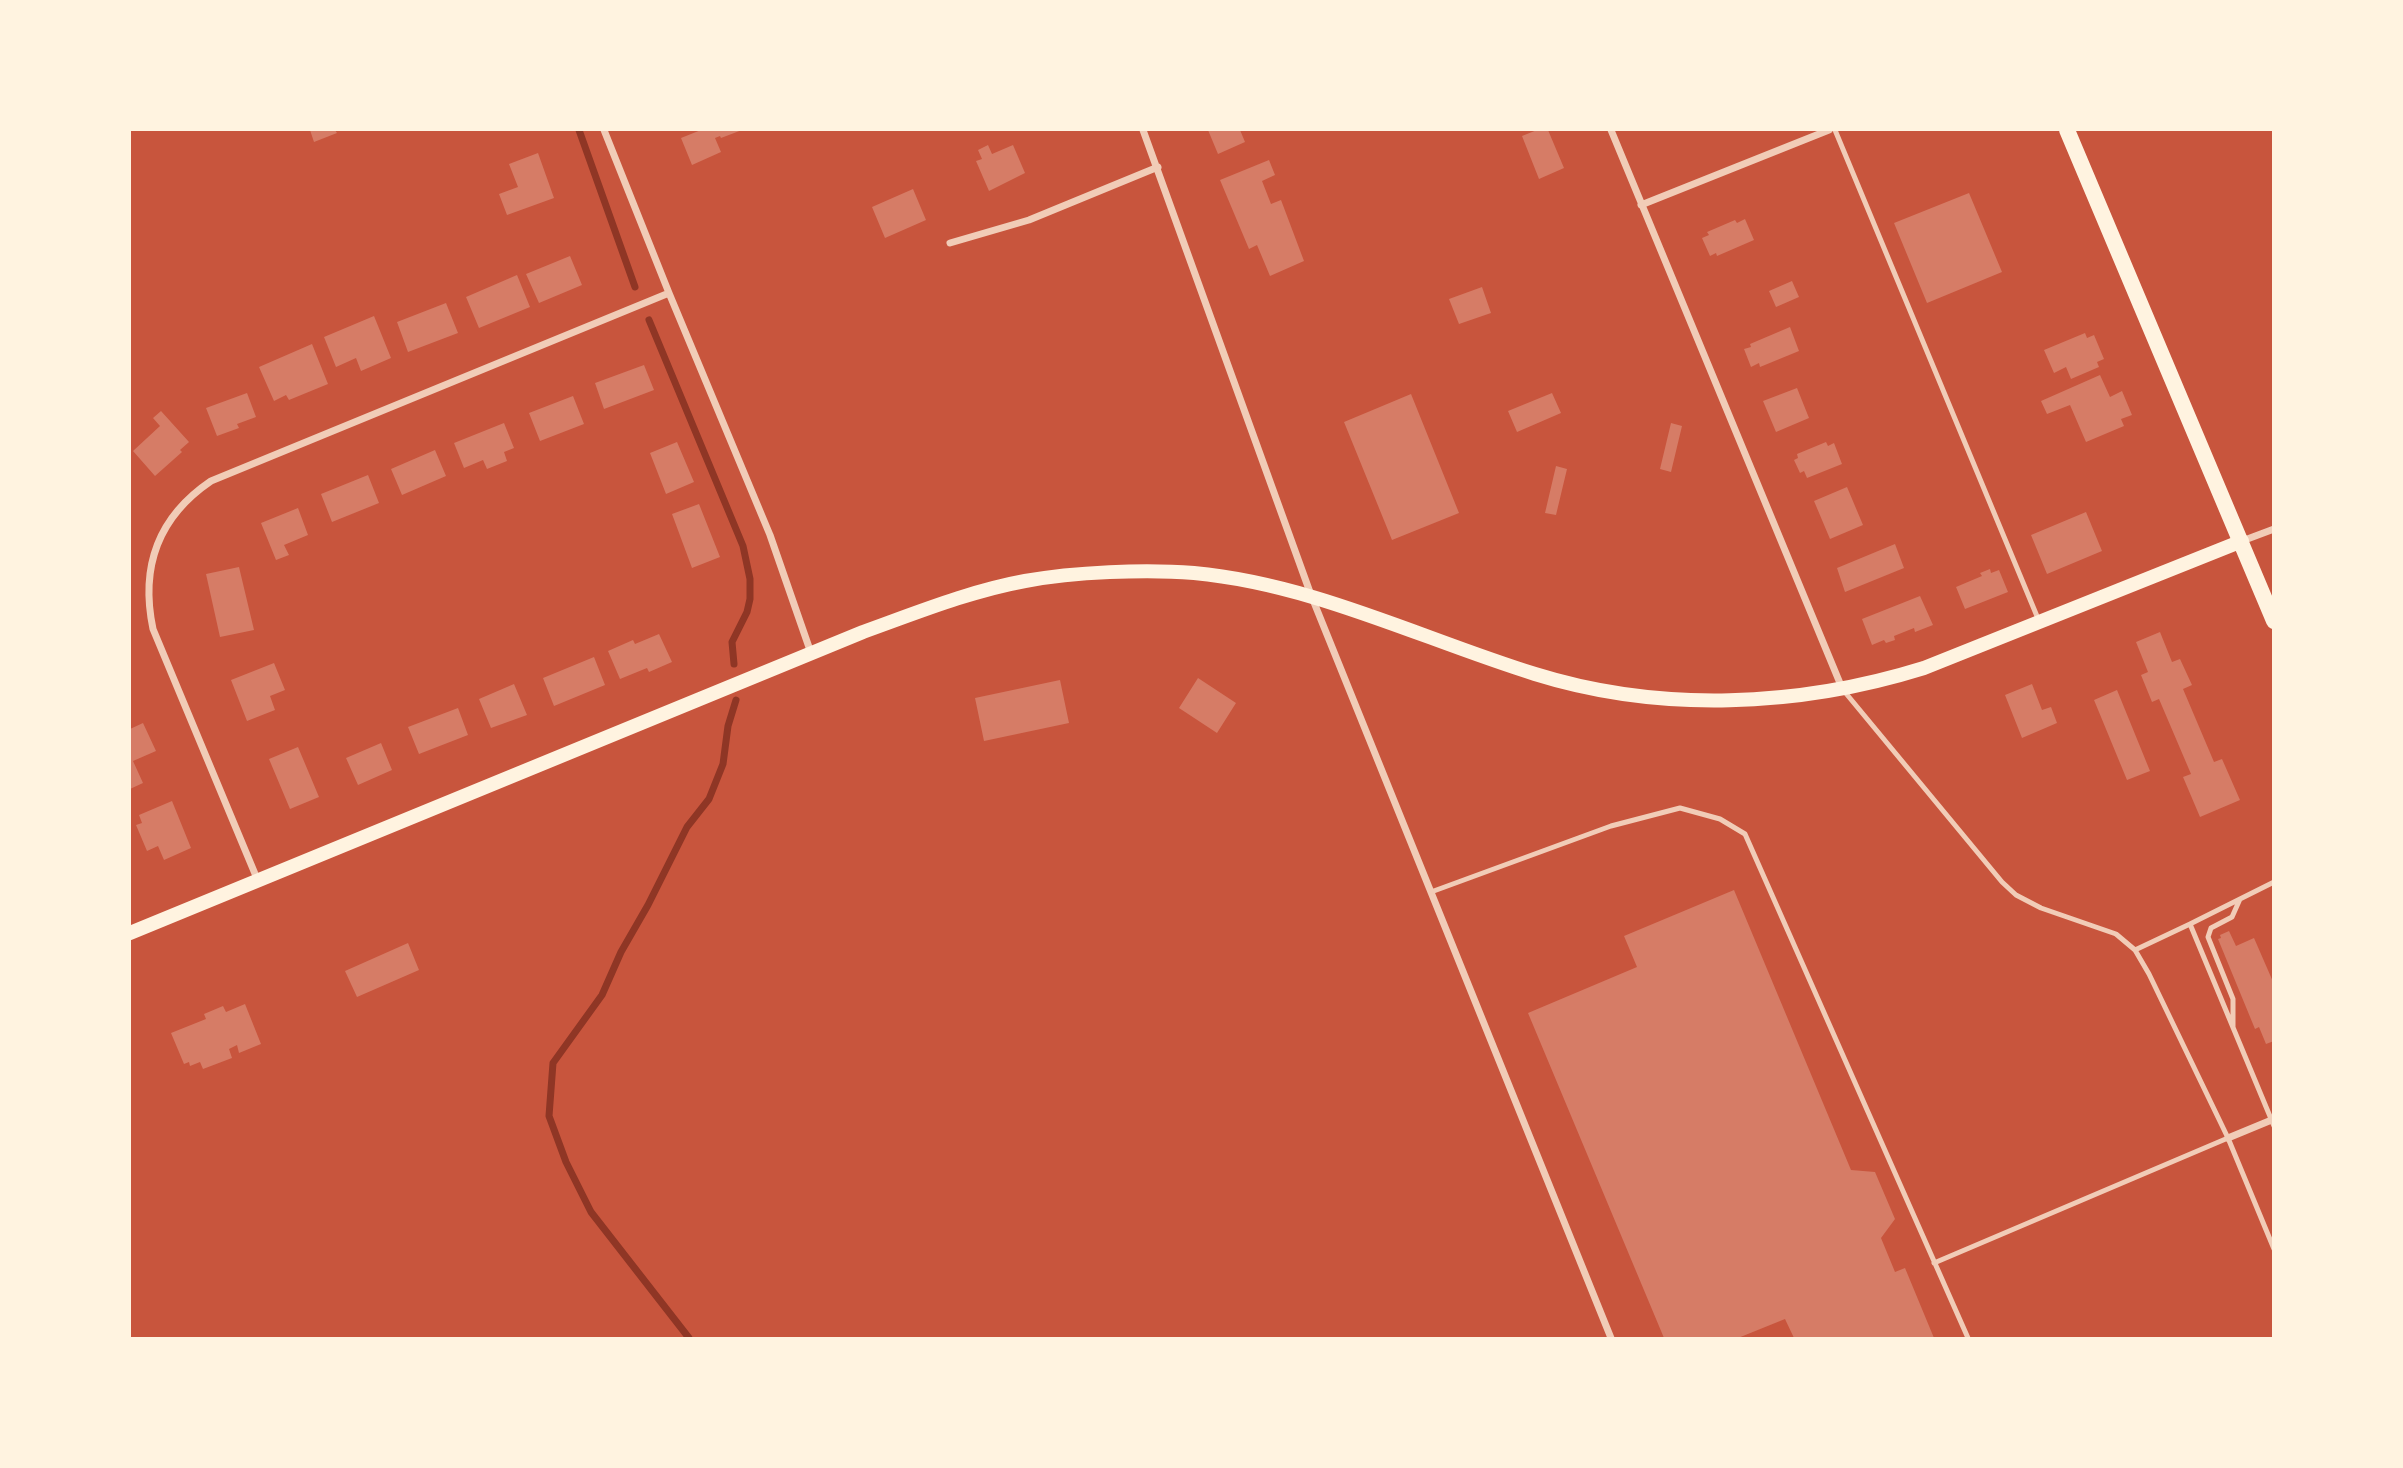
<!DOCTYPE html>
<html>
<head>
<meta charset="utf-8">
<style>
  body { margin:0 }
  #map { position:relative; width:2403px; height:1468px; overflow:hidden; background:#c8553d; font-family:Raleway,sans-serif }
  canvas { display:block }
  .frame { position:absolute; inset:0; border:131px solid #fff3e0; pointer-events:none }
</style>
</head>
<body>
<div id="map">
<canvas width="2403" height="1468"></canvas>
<div class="frame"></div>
</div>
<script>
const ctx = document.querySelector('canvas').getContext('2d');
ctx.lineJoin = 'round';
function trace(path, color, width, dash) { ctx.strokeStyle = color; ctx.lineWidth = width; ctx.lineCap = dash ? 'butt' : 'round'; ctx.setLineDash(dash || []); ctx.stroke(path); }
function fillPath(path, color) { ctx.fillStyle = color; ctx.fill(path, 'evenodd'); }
const stream = new Path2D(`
  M 579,130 L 635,287
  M 649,320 L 743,546 L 750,579 L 750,599 L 747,612 L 732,642 L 734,664
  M 689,1338 L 591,1212 L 566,1162 L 549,1116 L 553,1063 L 602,995 L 621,952 L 648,905 L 687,827 L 709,799 L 723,764 L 728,726 L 736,700`);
const building = new Path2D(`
  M 310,130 L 335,130 L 337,133 L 314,142 Z
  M 701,130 L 742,130 L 721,138 L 720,136 L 715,138 L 721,152 L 692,165 L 681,138 Z
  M 1208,130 L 1240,130 L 1245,142 L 1218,154 Z
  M 1537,130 L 1548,130 L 1564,168 L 1539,179 L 1522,136 Z
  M 988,145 L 992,154 L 1013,145 L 1025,173 L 989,191 L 976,161 L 982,159 L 978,150 Z
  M 538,153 L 554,198 L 507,215 L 499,194 L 518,187 L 509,164 Z
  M 1269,160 L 1275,175 L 1262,181 L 1271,204 L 1281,200 L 1304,261 L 1270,276 L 1257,245 L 1249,249 L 1220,180 Z
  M 913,189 L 926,220 L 885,238 L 872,207 Z
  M 1969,193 L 2002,272 L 1927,303 L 1894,223 Z
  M 1745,219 L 1754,240 L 1717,256 L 1716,253 L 1710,256 L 1702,238 L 1709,235 L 1707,232 L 1735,220 L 1737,223 Z
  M 570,256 L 582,285 L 539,303 L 526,274 Z
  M 517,275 L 530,307 L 479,328 L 466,297 Z
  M 1792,281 L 1799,297 L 1776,307 L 1769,291 Z
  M 1482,287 L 1491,313 L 1459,324 L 1449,299 Z
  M 446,303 L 458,333 L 408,352 L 397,322 Z
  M 374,316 L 391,358 L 361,371 L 356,358 L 336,367 L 324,337 Z
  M 1790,327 L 1799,351 L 1760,367 L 1759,363 L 1751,367 L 1744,349 L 1751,347 L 1750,344 Z
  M 2085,333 L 2087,338 L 2094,335 L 2104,359 L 2097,362 L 2099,367 L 2071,379 L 2066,367 L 2054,373 L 2044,350 Z
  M 312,344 L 328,384 L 289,400 L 286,395 L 274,401 L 259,367 Z
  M 644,365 L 654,390 L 604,409 L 595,383 Z
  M 2100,375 L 2110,397 L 2122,391 L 2132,415 L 2121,419 L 2124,426 L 2086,442 L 2070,405 L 2047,414 L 2041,401 Z
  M 1797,388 L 1809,418 L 1776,432 L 1763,401 Z
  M 247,393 L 256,417 L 237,424 L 239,428 L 217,436 L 206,408 Z
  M 1552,393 L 1561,413 L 1517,432 L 1508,411 Z
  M 1411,394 L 1459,513 L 1392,540 L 1344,422 Z
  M 573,396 L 584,424 L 540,441 L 529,413 Z
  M 161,411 L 189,442 L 180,450 L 182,452 L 155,476 L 133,451 L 160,426 L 153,418 Z
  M 504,423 L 514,448 L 504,452 L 507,461 L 487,469 L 483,460 L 464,468 L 454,443 Z
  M 1671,423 L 1682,426 L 1671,472 L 1660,469 Z
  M 677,442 L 694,482 L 666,494 L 650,453 Z
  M 1826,442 L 1828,446 L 1834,443 L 1842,464 L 1807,478 L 1804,471 L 1800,473 L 1794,460 L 1798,458 L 1797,454 Z
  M 435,450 L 446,476 L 402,495 L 391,469 Z
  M 1556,466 L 1567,469 L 1556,515 L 1545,513 Z
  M 368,475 L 379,503 L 332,522 L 321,494 Z
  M 1847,487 L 1863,525 L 1830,539 L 1814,501 Z
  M 699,504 L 720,557 L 692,568 L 672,514 Z
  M 298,508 L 308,535 L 284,545 L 289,555 L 276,560 L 261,523 Z
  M 2086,512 L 2102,551 L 2047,574 L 2031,535 Z
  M 1895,544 L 1904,568 L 1845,592 L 1837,568 Z
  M 239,567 L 254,630 L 220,637 L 206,574 Z
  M 1990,569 L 1991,573 L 1999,570 L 2008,592 L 1965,609 L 1956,587 L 1982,576 L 1980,573 Z
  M 1920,596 L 1933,625 L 1915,632 L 1914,628 L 1894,636 L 1895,640 L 1886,643 L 1884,640 L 1872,645 L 1862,619 Z
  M 2160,632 L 2172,662 L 2180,659 L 2192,685 L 2183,689 L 2214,762 L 2222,759 L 2240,800 L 2200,817 L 2183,777 L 2191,774 L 2159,699 L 2152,702 L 2141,675 L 2148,672 L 2136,642 Z
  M 659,634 L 672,662 L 649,672 L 647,668 L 620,679 L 608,651 L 633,640 L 635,644 Z
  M 594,657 L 605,685 L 554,706 L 543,678 Z
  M 274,663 L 285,690 L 270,696 L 275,710 L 247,721 L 231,680 Z
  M 1198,678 L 1236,703 L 1217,733 L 1179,708 Z
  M 1060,680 L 1069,723 L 984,741 L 975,698 Z
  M 514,684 L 527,715 L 491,728 L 479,699 Z
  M 2032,684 L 2042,710 L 2051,707 L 2057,723 L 2022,738 L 2005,695 Z
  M 2117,690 L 2150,771 L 2127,780 L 2094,700 Z
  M 458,708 L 468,735 L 419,754 L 408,727 Z
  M 143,723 L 156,751 L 133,761 L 143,783 L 130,789 L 130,729 Z
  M 381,743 L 392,770 L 358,785 L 346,758 Z
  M 298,747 L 319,797 L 290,809 L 269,759 Z
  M 172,801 L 191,848 L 164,860 L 158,846 L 147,851 L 136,825 L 142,823 L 139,815 Z
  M 1734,890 L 1851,1170 L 1875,1172 L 1895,1219 L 1881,1238 L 1895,1272 L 1905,1268 L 1934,1338 L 1794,1338 L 1785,1319 L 1738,1338 L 1664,1338 L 1528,1013 L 1637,967 L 1624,936 Z
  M 2229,931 L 2236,946 L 2254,938 L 2274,984 L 2274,1041 L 2266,1044 L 2259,1027 L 2255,1029 L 2218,939 L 2221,938 L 2220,935 Z
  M 408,943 L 419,970 L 357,997 L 345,971 Z
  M 245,1004 L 261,1044 L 239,1053 L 237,1045 L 229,1049 L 232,1058 L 203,1069 L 200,1062 L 190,1066 L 189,1062 L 184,1064 L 171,1033 L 206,1019 L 204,1014 L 223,1006 L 226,1012 Z`);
const service = new Path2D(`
  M 1835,130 L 2039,621
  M 1844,691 L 2002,882 L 2016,895 L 2041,908 L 2116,934 L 2135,950 L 2149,974 L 2228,1138 L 2274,1249
  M 2274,882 L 2190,924 L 2274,1126
  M 1431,892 L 1611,826 L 1680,808 L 1720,819 L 1745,834 L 1968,1338
  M 2135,950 L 2190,924
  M 2233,1027 L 2233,999 L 2208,937 L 2211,928 L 2232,917 L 2240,899
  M 1934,1263 L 2228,1138`);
const minor = new Path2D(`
  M 604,130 L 669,293 L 770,535 L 811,653
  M 1143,130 L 1311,595 L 1611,1338
  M 1611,130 L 1842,688
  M 1641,205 L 1829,130
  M 950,243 L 1029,220 L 1158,167
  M 2242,541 L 2274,529
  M 258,881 L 153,629 C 140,567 158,517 211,481 L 669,293
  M 2228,1138 L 2274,1119`);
const secondary = new Path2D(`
  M 130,933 L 863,632 C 916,613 970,591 1025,581 C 1074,572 1145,569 1194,573 C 1313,584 1422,639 1535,674 C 1660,713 1799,707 1924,668 L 2242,541`);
const trunk = new Path2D(`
  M 2067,130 L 2274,621`);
trace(stream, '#8f3625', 7);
fillPath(building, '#d67c66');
trace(service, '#f1ccb7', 5);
trace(minor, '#f1ccb7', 7);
trace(secondary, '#fff3e0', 14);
trace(trunk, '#fff3e0', 16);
</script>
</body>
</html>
